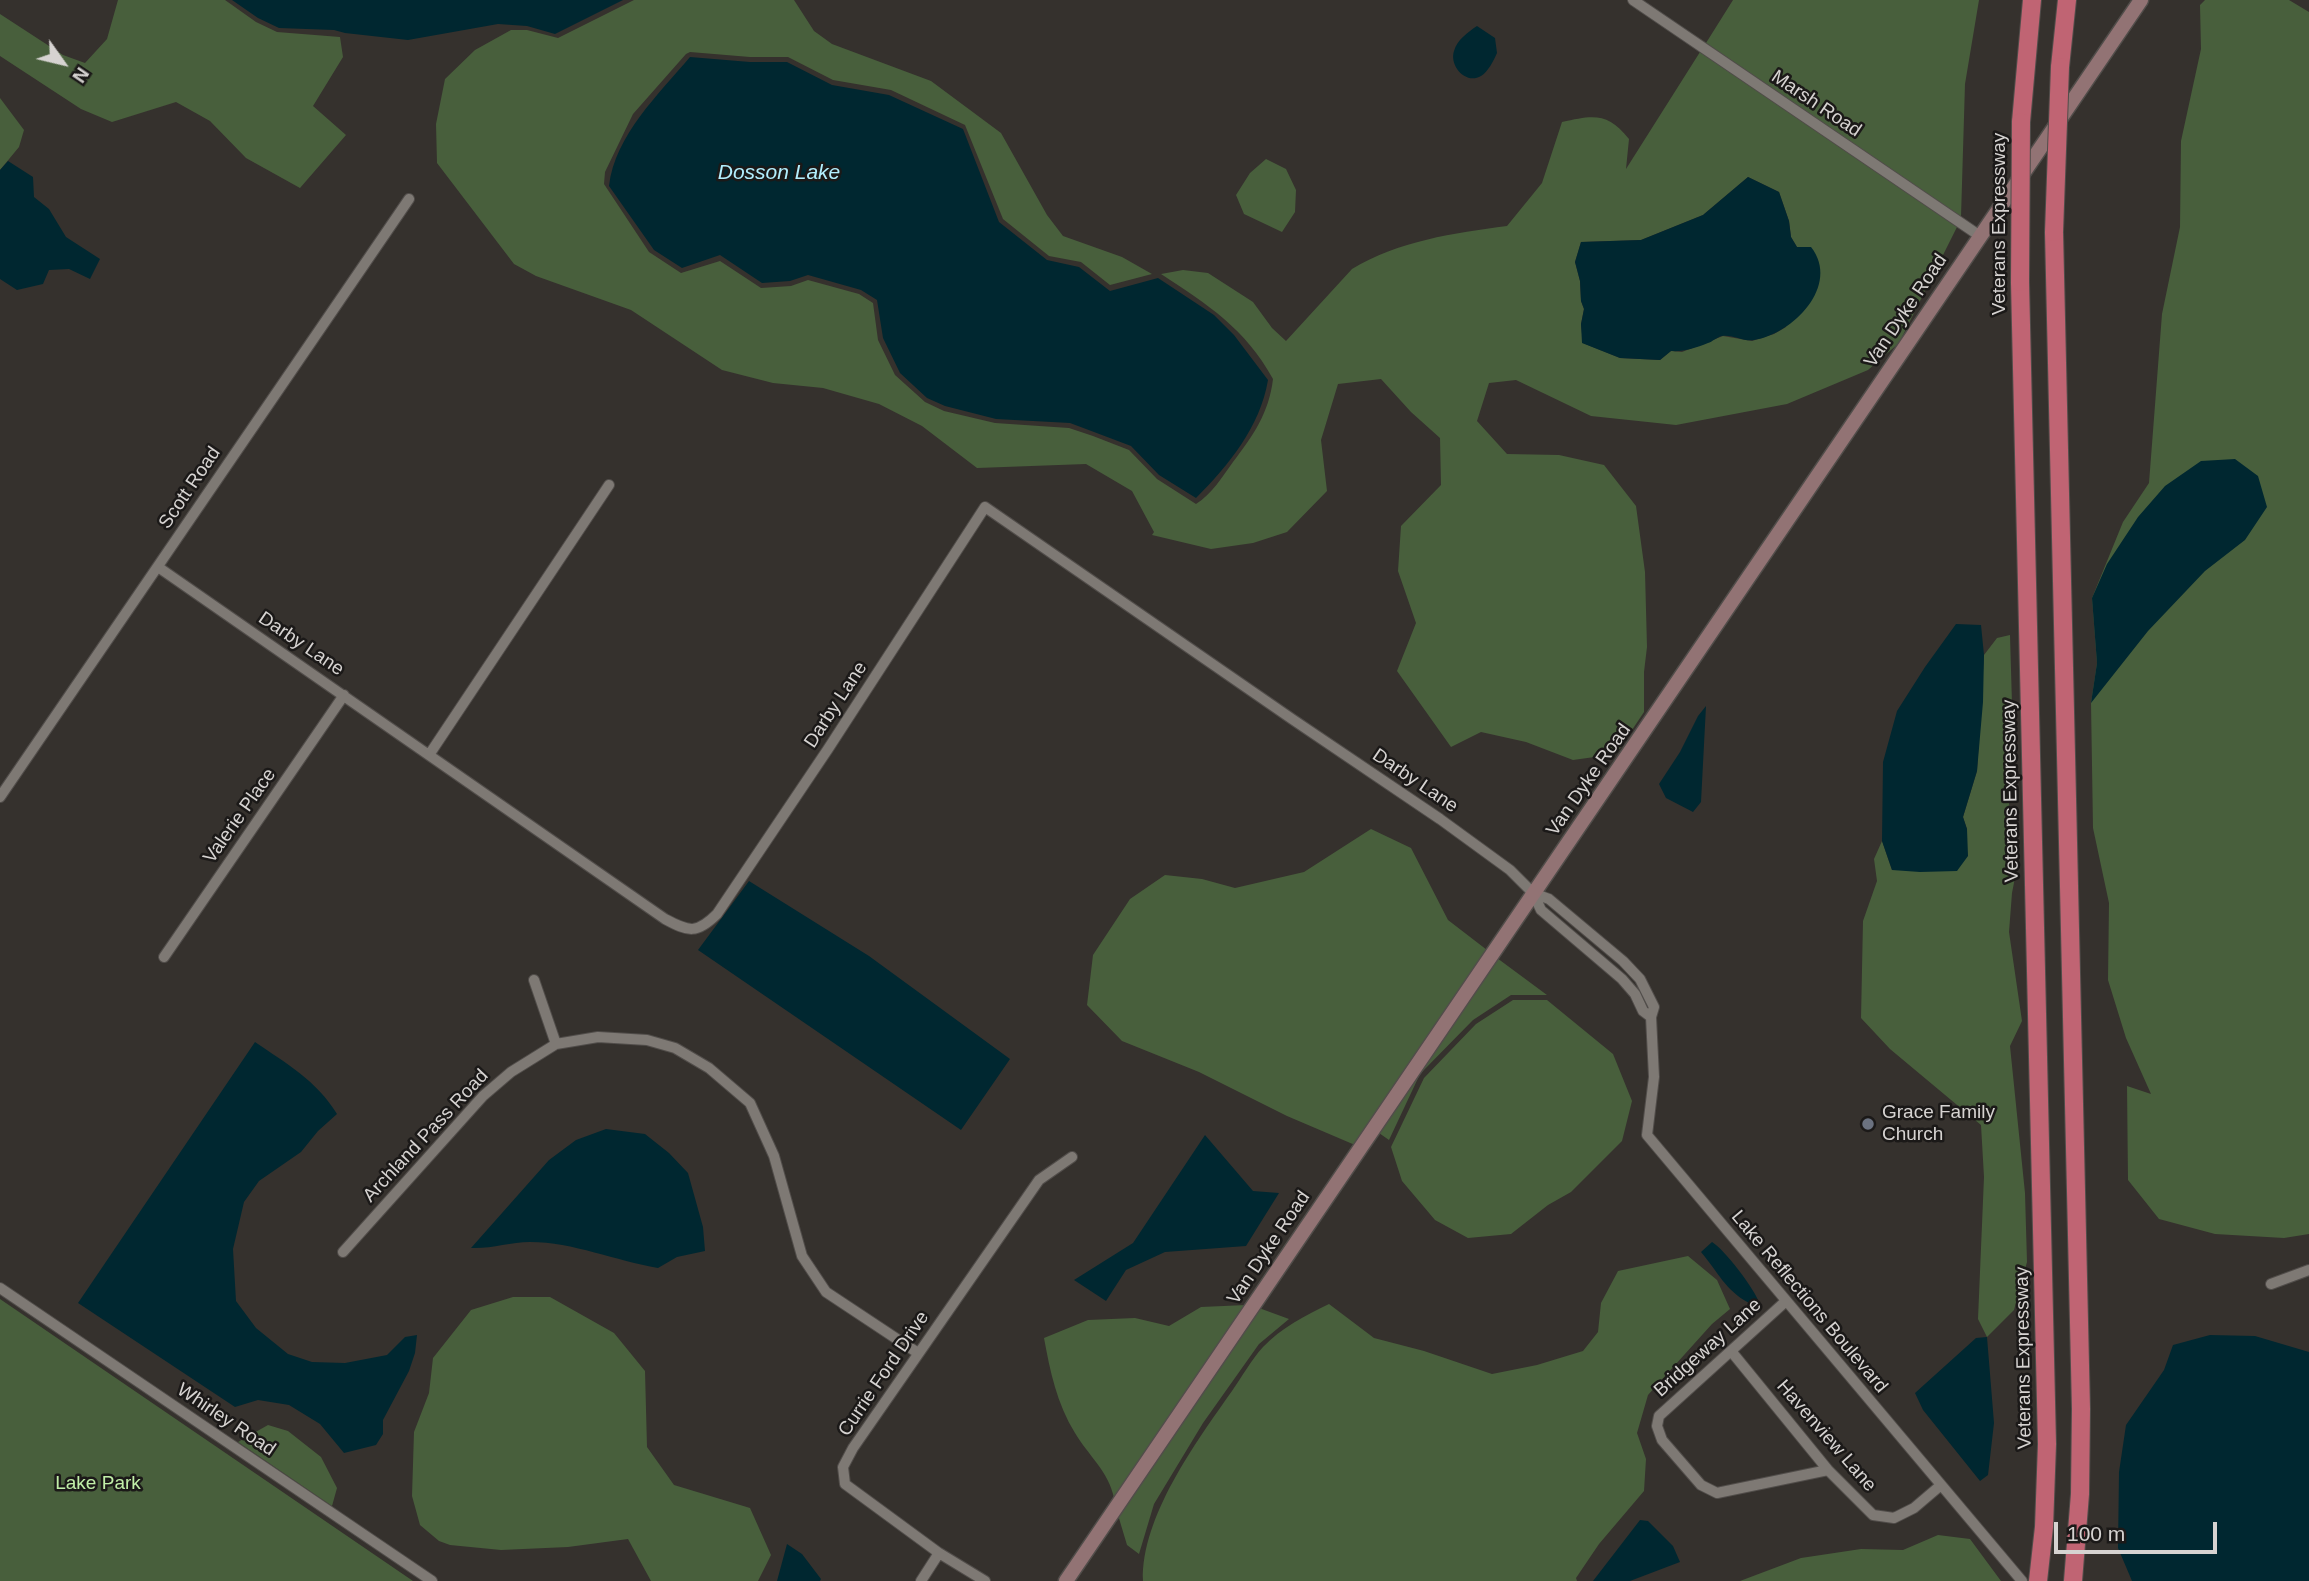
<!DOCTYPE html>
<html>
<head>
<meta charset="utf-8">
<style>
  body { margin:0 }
  #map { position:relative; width:2309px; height:1581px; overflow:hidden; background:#35312d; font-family:Arial,sans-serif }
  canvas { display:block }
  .north { position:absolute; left:28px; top:28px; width:70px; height:70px; -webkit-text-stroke:5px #1b1918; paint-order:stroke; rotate:124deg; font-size:19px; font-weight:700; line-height:28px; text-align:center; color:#d6d3d1 }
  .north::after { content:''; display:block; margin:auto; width:24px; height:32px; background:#d6d3d1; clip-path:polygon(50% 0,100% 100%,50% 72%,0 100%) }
  .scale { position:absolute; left:2054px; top:1522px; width:163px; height:32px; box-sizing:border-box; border:4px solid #d6d3d1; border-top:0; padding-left:9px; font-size:21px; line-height:24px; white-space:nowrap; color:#d6d3d1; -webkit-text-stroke:5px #1b1918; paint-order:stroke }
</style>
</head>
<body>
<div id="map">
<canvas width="2309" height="1581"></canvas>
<div class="north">N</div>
<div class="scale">100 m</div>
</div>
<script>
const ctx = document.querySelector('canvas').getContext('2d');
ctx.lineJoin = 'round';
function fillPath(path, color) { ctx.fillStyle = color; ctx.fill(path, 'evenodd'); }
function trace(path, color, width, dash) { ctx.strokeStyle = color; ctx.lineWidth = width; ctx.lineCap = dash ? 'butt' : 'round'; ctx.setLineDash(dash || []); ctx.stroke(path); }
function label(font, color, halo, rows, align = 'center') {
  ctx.font = font + ' Arial,sans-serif'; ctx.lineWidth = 5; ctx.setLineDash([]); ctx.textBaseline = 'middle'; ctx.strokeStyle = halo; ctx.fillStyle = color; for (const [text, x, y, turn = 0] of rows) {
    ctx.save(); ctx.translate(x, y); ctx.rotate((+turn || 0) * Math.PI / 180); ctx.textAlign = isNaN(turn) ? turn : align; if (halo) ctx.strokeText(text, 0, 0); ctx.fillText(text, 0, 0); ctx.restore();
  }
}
const green = new Path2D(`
  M 118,0 L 225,0 L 256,22 L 277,32 L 340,37 L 343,57 L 313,106 L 346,135 L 300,188 L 246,158 L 210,121 L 176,102 L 112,122 L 81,109 L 0,56 L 0,14 L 63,55 L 85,63 L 107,39 Z
  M 634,0 L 794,0 L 814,31 L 832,44 L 931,81 L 1001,133 L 1047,215 L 1063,236 L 1122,257 L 1152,274 L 1110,285 L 1081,262 L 1049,256 L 1003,219 L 965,125 L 891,90 L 833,80 L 788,57 L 750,57 L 690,52 L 686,54 L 633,114 L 605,172 L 604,184 L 649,252 L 681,273 L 720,261 L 761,288 L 791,286 L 808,280 L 859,294 L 873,303 L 878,340 L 895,375 L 925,402 L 944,411 L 995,423 L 1069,428 L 1093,436 L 1129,450 L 1157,479 L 1196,504 C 1212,494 1222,477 1233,462 C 1253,436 1269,413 1273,379 C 1245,328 1208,305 1161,274 L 1183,270 L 1208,273 L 1253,302 L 1272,328 L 1286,341 L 1352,269 C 1398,241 1454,233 1507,226 L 1542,183 L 1562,122 C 1593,115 1608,112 1629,139 L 1626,169 L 1700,52 L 1957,227 L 1899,343 L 1868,370 L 1787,404 L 1676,425 L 1591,416 L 1516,380 L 1489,383 L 1477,421 L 1507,454 L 1559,455 L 1604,465 L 1636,506 L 1645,572 L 1647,647 L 1644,672 L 1644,712 L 1616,754 L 1573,760 L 1526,742 L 1481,732 L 1451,747 L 1397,671 L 1416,623 L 1398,571 L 1401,526 L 1441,485 L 1440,438 L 1411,412 L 1381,379 L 1338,384 L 1321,440 L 1327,491 L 1287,532 L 1253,543 L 1211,549 L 1152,535 L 1154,532 L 1132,491 L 1086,464 L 977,468 L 922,426 L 879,404 L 823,388 L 773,383 L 722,370 L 631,310 L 536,276 L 514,264 L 437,163 L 436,124 L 445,79 L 475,50 L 511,30 L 527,30 L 558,38 ZM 1748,177 L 1779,192 L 1789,221 L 1791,237 L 1797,247 L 1786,327 L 1774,334 L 1752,341 L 1723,336 L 1682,352 L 1671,351 L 1660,360 L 1620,358 L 1583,343 L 1581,324 L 1584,309 L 1581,301 L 1580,281 L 1575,262 L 1581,242 L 1641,240 L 1703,215 Z
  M 1733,0 L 1979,0 L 1965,84 L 1961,217 L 1706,43 Z
  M 2205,0 L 2289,0 L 2309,12 L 2309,1234 L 2284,1238 L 2215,1234 L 2159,1219 L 2128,1180 L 2127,1086 L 2151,1094 L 2126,1038 L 2108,980 L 2109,903 L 2093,828 L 2091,703 L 2097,663 L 2092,598 L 2123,522 L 2149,483 L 2162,314 L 2180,227 L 2181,141 L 2201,49 L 2200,5 Z
  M 0,98 L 24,130 L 19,147 L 0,170 Z
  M 1266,159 L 1286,169 L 1296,190 L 1295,212 L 1282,232 L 1244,214 L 1236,195 L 1250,173 Z
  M 2010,635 L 2012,704 L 2006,765 L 2011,828 L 2019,857 L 2012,893 L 2009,932 L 2022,1021 L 2010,1046 L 2025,1193 L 2027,1262 L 2014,1310 L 1987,1337 L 1978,1319 L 1984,1177 L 1981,1125 L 1890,1049 L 1861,1018 L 1863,921 L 1877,881 L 1874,859 L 1882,841 L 1892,870 L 1967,829 L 1963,817 L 1977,771 L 1984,655 L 1997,638 Z
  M 1371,829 L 1411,848 L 1448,920 L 1487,950 L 1355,1145 L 1287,1116 L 1199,1072 L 1122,1041 L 1087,1005 L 1093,955 L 1130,899 L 1165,875 L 1202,879 L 1235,888 L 1304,872 Z
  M 1497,958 L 1547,995 L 1511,995 L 1473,1020 L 1420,1074 L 1389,1140 L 1379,1133 Z
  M 1513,1000 L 1547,1000 L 1613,1054 L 1632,1101 L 1622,1141 L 1571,1192 L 1548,1205 L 1511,1234 L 1468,1238 L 1435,1220 L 1402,1181 L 1391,1147 L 1424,1078 L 1476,1024 Z
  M 1688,1256 L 1717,1280 L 1730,1309 L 1712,1324 L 1648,1395 L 1637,1433 L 1646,1459 L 1644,1491 L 1599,1544 L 1576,1578 L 1577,1581 L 1143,1581 C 1141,1517 1196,1442 1232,1391 C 1242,1377 1251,1360 1263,1347 C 1281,1328 1306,1315 1329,1304 L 1374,1338 L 1424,1351 L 1492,1374 L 1537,1365 L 1583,1351 L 1598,1332 L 1601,1303 L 1618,1271 Z
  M 513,1297 L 550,1297 L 614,1333 L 645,1371 L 647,1447 L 674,1485 L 750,1508 L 771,1555 L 758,1581 L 651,1581 L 628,1539 L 568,1547 L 501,1550 L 450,1545 L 439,1541 L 420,1525 L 412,1496 L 414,1432 L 429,1393 L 433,1358 L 471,1310 Z
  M 0,1299 L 413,1581 L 0,1581 Z
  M 1246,1305 L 1114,1498 C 1109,1472 1088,1455 1075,1433 C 1057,1404 1050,1371 1044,1338 L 1088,1320 L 1135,1318 L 1169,1326 L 1201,1307 Z
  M 1259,1308 L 1289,1319 L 1259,1344 L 1203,1423 L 1154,1504 L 1139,1554 L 1127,1545 L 1118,1515 Z
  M 268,1425 L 288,1431 L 321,1457 L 337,1488 L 332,1506 L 238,1442 Z
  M 1938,1535 L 1970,1539 L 2001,1581 L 1740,1581 L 1801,1558 L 1861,1549 L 1903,1550 Z`);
const water = new Path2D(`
  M 232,0 L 623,0 L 555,34 L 527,26 L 498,24 L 408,40 L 345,33 L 334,30 L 279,28 L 258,18 Z
  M 1477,26 L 1495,38 L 1497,53 C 1494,60 1488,72 1481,76 C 1466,85 1449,66 1454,51 C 1457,40 1468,32 1477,26 Z
  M 690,57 L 750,62 L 787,62 L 832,85 L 889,95 L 963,129 L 999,222 L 1047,260 L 1079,267 L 1110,291 L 1158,278 L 1214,315 L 1234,335 L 1268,380 C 1260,427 1229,465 1196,498 L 1159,475 L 1131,446 L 1094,432 L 1070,423 L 996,419 L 945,406 L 927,398 L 900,373 L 883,338 L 877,300 L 861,290 L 808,275 L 790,281 L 762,283 L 720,255 L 682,268 L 654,250 L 609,186 C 615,135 659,94 690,57 Z
  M 8,161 L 33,177 L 34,197 L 49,209 L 66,237 L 100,259 L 90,279 L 69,269 L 49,270 L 43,284 L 17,290 L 0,279 L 0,170 Z
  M 1748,177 L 1779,192 L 1789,221 L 1791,237 L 1797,247 L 1811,247 C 1841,285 1793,334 1754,340 C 1744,342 1732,334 1722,336 C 1717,337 1712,342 1708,343 C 1695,348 1684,352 1671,351 L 1660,360 L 1620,358 L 1582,343 L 1581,324 L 1584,309 L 1581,301 L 1580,281 L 1575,262 L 1581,242 L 1641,240 L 1703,215 Z
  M 2235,459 L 2258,476 L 2267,507 L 2245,540 L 2205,571 L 2148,631 L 2091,703 L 2097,663 L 2092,598 L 2107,564 L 2138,517 L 2165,486 L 2201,461 Z
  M 1956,624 L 1981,625 L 1984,655 L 1983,702 L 1977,771 L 1963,817 L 1967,829 L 1968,856 L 1957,871 L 1920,872 L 1892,870 L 1882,841 L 1883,762 L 1897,711 L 1925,667 Z
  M 1706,706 L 1701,802 L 1693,812 L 1666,798 L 1659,784 L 1680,752 L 1698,716 Z
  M 749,881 L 869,956 L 1010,1059 L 961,1130 L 698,950 Z
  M 255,1042 C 287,1064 316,1080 337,1114 L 318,1131 L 301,1152 L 259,1181 L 244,1202 L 233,1249 L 236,1301 L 256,1328 L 288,1354 L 312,1362 L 345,1363 L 387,1355 L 405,1337 L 417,1335 L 415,1353 L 409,1371 L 383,1420 L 383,1434 L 376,1445 L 344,1453 L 320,1424 L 289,1405 L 258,1400 L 235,1407 L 78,1303 Z
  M 606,1129 L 645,1134 L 669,1153 L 688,1173 L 703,1227 L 705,1251 L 677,1257 L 658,1268 C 616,1261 573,1242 530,1242 C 510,1242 491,1249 471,1248 L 549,1160 L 576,1140 Z
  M 1205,1135 L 1253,1191 L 1279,1193 L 1246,1246 L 1165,1252 L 1126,1270 L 1106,1301 L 1074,1280 L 1133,1243 Z
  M 1712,1242 C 1724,1249 1753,1287 1758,1300 L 1749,1303 C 1725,1290 1718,1272 1701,1252 Z
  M 2210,1335 L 2255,1336 L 2309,1352 L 2309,1581 L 2132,1581 L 2118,1548 L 2119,1472 L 2126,1425 L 2164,1370 L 2173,1345 Z
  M 1987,1337 L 1994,1423 L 1988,1475 L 1980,1481 L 1923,1410 L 1915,1393 L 1976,1338 Z
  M 1640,1520 L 1648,1521 L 1673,1546 L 1680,1562 L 1630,1581 L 1593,1581 Z
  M 787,1544 L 802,1554 L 821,1579 L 820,1581 L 777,1581 Z`);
const street = new Path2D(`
  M 1633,0 L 1980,236
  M 158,567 L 665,919 C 689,932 697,934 717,914 L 828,749 L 985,507 L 1292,719 L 1440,819 L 1510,870 L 1533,893 L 1541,910 L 1622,979 L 1635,994 L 1643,1011 L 1651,1017
  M 429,755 L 609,485
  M 0,797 L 409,199
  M 1533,893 L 1549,899 L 1623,961 L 1640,979 L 1654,1007 L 1651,1017 L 1654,1077 L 1647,1135 L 2022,1581
  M 164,957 L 344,695
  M 534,980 L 556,1044
  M 343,1252 L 483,1096 L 511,1072 L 556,1044 L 598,1037 L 647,1040 L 675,1048 L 709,1068 L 750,1103 L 774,1156 L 802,1256 L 826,1292 L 918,1353
  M 2271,1284 L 2309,1270
  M 0,1288 L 432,1581
  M 1786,1301 L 1659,1416 L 1657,1426 L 1662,1440 L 1701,1485 L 1717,1493 L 1828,1470
  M 1731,1351 L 1828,1470 L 1873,1515 L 1894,1518 L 1914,1508 L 1941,1485
  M 921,1581 L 939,1553
  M 985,1581 L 939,1553 L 845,1484 L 843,1467 L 853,1448 L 1039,1180 L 1072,1157`);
const secondary = new Path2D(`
  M 1066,1581 L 2141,0`);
const highway = new Path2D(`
  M 2060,67 L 2067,0
  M 2021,122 L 2032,0
  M 2054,232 L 2081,1409 L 2080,1494 L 2073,1581
  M 2020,282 L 2047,1444 L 2044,1527 L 2038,1581`);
const highwayBridge = new Path2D(`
  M 2054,232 L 2060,67
  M 2020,282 L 2021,122`);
const markers = [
  [1868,1124,7,"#6b7280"]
];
const streetNames = [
  ["Marsh Road",1816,104,34],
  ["Veterans Expressway",2000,224,-90],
  ["Van Dyke Road",1906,311,-56],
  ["Scott Road",190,488,-56],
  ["Darby Lane",301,644,34],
  ["Darby Lane",836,705,-57],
  ["Van Dyke Road",1589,780,-55],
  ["Darby Lane",1415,781,34],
  ["Veterans Expressway",2011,791,-91],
  ["Valerie Place",240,816,-55],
  ["Archland Pass Road",426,1136,-47],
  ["Van Dyke Road",1269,1248,-56],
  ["Lake Reflections Boulevard",1809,1302,50],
  ["Bridgeway Lane",1708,1348,-42],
  ["Veterans Expressway",2024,1358,-91],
  ["Currie Ford Drive",884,1374,-56],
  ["Whirley Road",226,1420,34],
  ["Havenview Lane",1826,1436,49]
];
const poiNames = [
  ["Grace Family",1882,1113],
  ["Church",1882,1135]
];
const parkNames = [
  ["Lake Park",98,1484]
];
const waterNames = [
  ["Dosson Lake",779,173]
];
fillPath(green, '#485f3c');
fillPath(water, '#002730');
trace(street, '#514d4a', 12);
trace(secondary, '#514d4a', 17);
trace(highway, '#514d4a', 20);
trace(street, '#7e7974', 10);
trace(secondary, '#927374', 14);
trace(highway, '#c06473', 18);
trace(highwayBridge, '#514d4a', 20, []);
trace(highwayBridge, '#c06473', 18);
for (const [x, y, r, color] of markers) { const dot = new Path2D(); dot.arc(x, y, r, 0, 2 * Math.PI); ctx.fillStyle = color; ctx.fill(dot); trace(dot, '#1b1918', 2.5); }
label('19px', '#d6d3d1', '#1b1918', streetNames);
label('19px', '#d6d3d1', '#1b1918', poiNames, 'left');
label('19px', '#c1efa8', '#1b1918', parkNames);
label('italic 21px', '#b2eefd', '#1b1918', waterNames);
</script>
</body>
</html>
